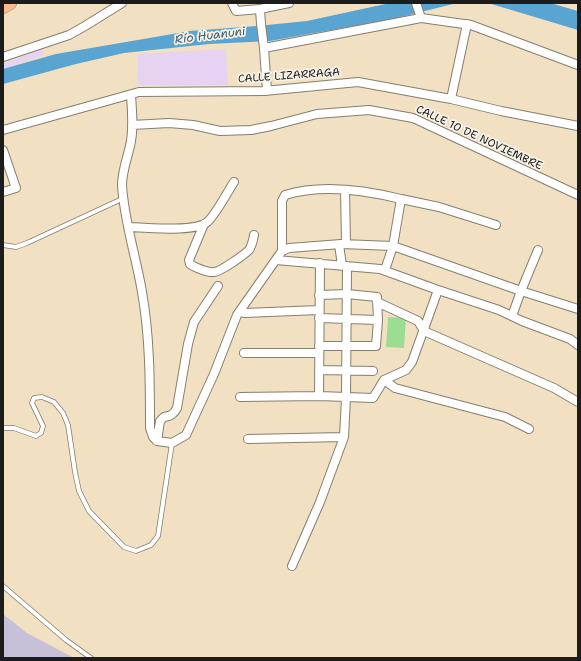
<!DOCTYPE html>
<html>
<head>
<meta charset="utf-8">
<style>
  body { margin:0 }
  #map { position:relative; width:581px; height:661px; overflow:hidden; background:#f1e0c2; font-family:"Shantell Sans",sans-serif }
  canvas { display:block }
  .frame { position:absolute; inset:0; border:4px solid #1c1c1c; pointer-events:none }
</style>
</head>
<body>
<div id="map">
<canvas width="581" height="661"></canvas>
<div class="frame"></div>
</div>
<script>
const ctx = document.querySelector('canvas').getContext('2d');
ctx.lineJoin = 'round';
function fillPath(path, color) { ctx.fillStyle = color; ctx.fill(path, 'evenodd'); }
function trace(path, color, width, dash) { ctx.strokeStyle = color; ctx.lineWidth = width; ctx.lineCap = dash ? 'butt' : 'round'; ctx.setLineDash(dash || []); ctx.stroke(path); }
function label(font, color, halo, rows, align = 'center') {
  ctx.font = font + ' "Shantell Sans",sans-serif'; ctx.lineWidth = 3.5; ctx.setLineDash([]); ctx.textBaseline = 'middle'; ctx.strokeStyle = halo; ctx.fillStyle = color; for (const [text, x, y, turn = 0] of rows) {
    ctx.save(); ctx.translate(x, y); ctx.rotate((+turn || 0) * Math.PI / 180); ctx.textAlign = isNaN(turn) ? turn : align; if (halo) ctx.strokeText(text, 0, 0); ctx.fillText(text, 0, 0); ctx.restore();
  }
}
const built = new Path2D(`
  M 42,49 L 44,55 L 3,69 L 3,63 Z
  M 226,49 L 228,85 L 138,85 L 137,54 Z`);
const industrial = new Path2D(`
  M 3,614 L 27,633 L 74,658 L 3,658 Z`);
const green = new Path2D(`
  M 388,317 L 406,318 L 404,348 L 386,347 Z`);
const water = new Path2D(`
  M 390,3 L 457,3 L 393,19 L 270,41 L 209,44 L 124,53 L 76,64 L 3,84 L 3,69 L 56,54 L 126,42 L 190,31 L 257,26 L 307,21 Z
  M 488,3 L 550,3 L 578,11 L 578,30 Z`);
const lane = new Path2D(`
  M 3,245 L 16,247 L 27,243 L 124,198
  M 3,428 L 14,428 L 36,436 L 41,433 L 43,426 L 32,403 L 34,398 L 42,397 L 54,402 L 63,413 L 68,425 L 75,472 L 79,491 L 89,511 L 124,547 L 136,551 L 151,545 L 158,536 L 172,443
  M 3,586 L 66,640 L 91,658`);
const street = new Path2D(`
  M 232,3 L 236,11 L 260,9 L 289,3
  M 416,3 L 421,18
  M 260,9 L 261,24 L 264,48 L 421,18 L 471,25 L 578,65
  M 264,48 L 267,91
  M 3,57 L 69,35 L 85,26 L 122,3
  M 131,95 C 132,111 134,130 130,146 C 127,159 122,172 122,185 C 124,221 136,256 142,292 C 150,337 150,383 150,428 L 153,437 L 157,441 L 172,443 L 186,435 L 214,374 L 237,315 L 282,251 L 289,248 L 341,244 L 393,246 L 521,291 L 538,250
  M 451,99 L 467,24
  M 132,125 L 169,123 L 193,125 L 220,131 L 251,130 L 271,126 L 317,114 L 369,110 L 413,118 L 578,195
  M 3,130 L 139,92 L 264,91 L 358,82 L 451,99 L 501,111 L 578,126
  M 3,150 L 16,188 L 3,192
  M 345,190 L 346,244
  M 204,224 L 189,260 L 190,264 C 194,267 208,273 214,272 C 220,272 244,255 249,250 C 252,246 253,240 254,235
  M 129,227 C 146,228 192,232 206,223 C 214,218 228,191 234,182
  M 339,245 L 342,265
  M 282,251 L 282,201 L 285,195 C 320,184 365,190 401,199
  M 276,260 L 380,269 L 438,290 L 499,310 L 522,321 L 570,339 L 578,345
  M 320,263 L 319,396 L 373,398 L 384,380 L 406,370 L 412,362 L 438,290
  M 385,270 L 393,246 L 401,199 L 439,207 L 496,225
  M 377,302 L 418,321 L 424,331 L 554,388 L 578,402
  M 239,312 L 245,313 L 319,310
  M 512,316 L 521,291 L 578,309
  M 319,318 L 378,320
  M 319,346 L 376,346 L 378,320 L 377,297 L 347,294 L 319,295
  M 244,353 L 319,353
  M 319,370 L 373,371
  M 384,380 L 395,388 L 505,417 L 529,429
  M 240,397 L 319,396
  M 248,439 L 344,437
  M 157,441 L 160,421 L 164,417 C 171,416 174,414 177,408 L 188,344 L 194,322 L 218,286
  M 292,566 L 320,502 L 344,437 L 346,398 L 347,266`);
const primary = new Path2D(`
  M 3,7 L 10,3`);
const streetNames = [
  ["CALLE LIZARRAGA",289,76,-4],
  ["CALLE 10 DE NOVIEMBRE",479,138,25]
];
const waterNames = [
  ["Río Huanuni",210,36,-7]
];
fillPath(built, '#e5d3f1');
fillPath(industrial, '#c7c0d9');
fillPath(green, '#9ddd93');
fillPath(water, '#5aa4d2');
trace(lane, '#867e6f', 5.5);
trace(street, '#867e6f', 10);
trace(primary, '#867e6f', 14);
trace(lane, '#fff', 4);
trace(street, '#fff', 8);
trace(primary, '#fbbb8c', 13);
label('11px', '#1c1c1c', '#f7f3e8', streetNames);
label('italic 12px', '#38596e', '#f7f3e8', waterNames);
</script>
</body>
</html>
